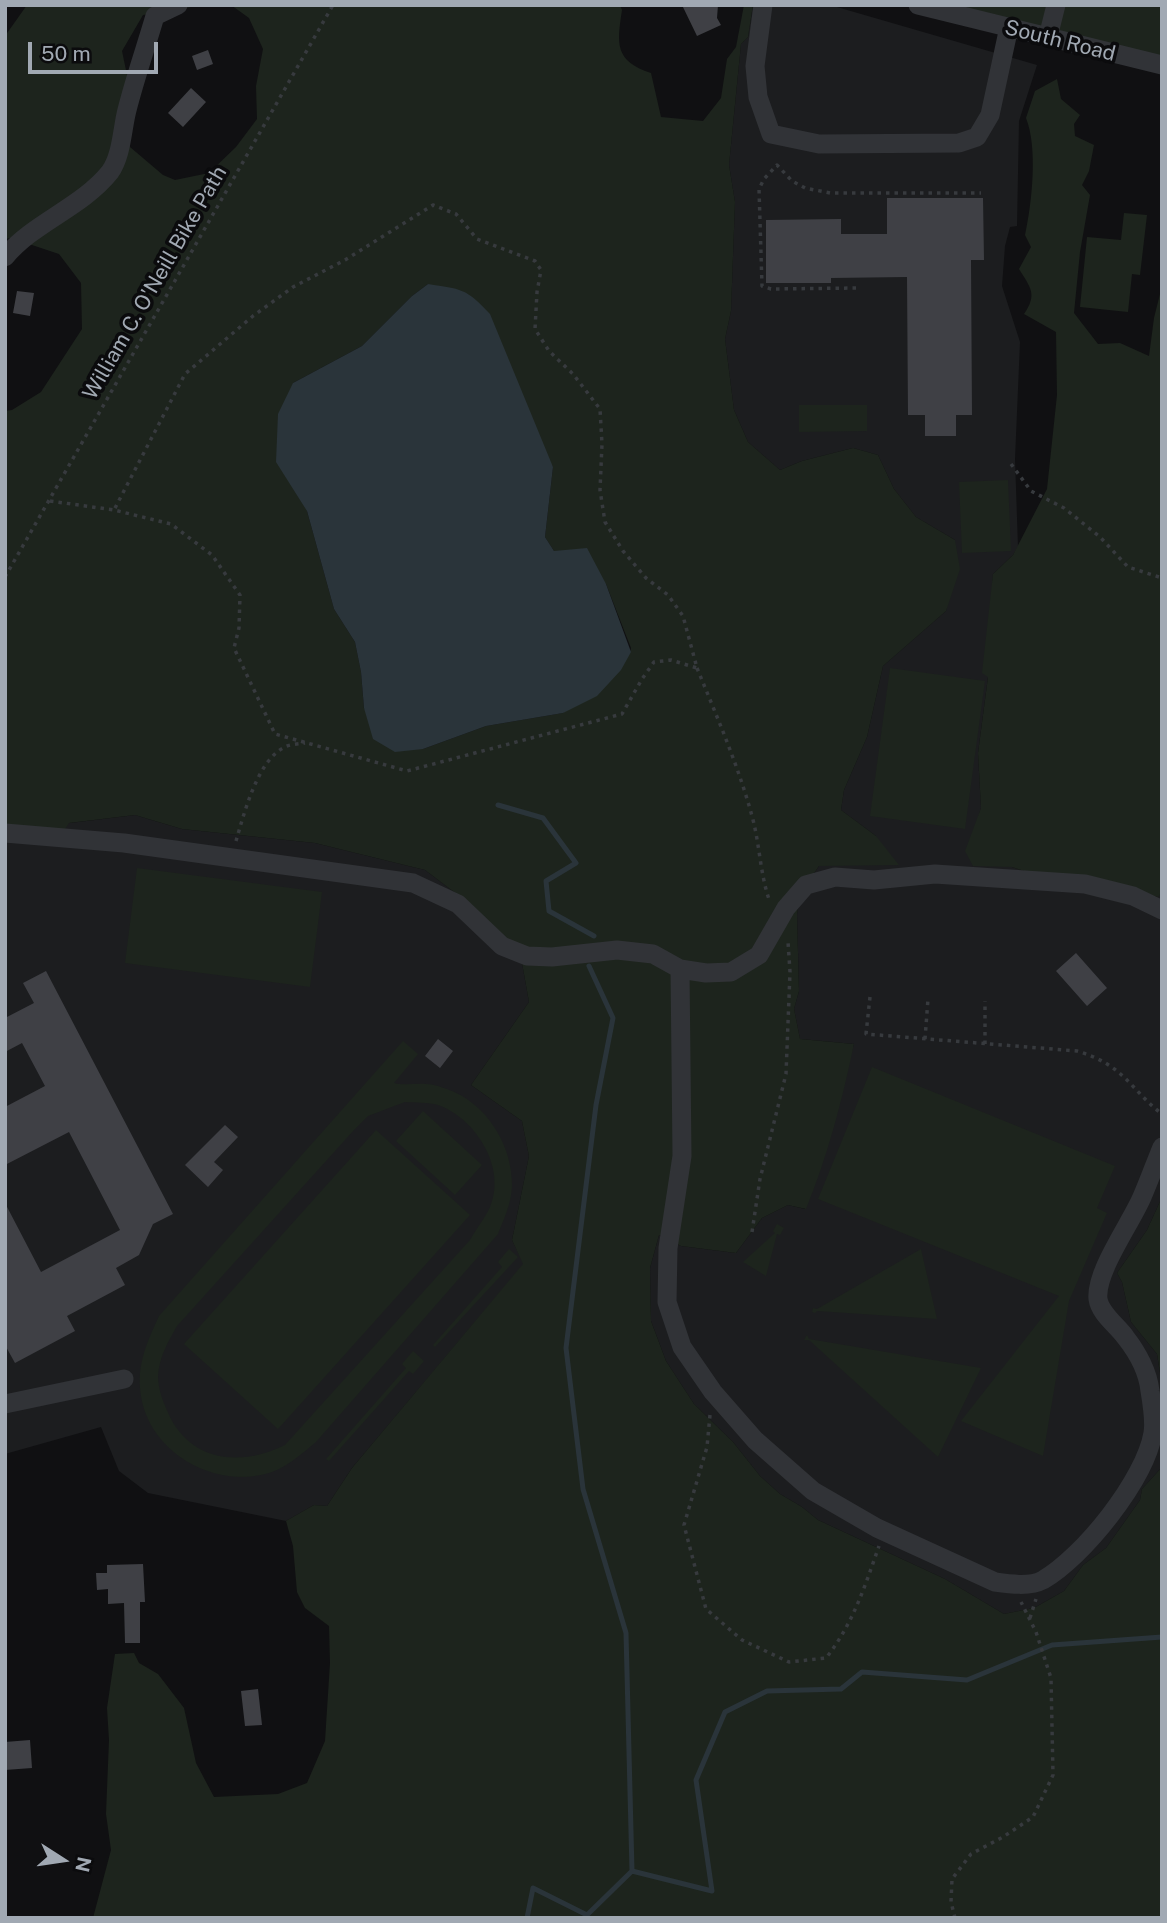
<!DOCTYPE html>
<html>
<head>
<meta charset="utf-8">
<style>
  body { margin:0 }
  #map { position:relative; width:1167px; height:1923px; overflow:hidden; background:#101012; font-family:"Public Sans",sans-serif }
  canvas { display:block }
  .frame { position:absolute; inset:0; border:7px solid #a1a9b3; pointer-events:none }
  .north { position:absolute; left:28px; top:1825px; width:70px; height:70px; -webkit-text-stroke:5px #0b0b0d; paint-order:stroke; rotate:102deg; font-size:19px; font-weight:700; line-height:28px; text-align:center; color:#a1a9b3 }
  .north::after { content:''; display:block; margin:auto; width:24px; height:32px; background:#a1a9b3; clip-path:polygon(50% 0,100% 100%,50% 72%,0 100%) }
  .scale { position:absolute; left:28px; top:42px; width:130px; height:32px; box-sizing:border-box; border:4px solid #a1a9b3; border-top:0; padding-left:9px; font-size:21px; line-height:24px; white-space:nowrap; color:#a1a9b3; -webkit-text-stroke:5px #0b0b0d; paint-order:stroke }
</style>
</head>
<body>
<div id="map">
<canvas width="1167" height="1923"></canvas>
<div class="frame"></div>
<div class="north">N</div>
<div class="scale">50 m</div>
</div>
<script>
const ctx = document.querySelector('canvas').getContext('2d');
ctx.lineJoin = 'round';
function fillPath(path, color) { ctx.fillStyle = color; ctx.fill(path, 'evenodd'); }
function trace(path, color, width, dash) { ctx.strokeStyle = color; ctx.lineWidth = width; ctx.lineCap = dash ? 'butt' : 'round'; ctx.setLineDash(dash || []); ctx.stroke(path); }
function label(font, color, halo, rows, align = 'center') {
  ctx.font = font + ' "Public Sans",sans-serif'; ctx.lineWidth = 7; ctx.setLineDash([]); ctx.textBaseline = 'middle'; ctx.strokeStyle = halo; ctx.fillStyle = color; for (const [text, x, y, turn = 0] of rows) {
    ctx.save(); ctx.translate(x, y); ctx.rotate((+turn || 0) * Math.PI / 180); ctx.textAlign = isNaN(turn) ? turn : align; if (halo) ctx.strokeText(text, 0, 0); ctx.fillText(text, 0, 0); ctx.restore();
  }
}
const built = new Path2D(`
  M 753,5 L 830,5 L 1037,65 L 1019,121 L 1017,226 L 1010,227 L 1005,246 L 1002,286 L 1020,342 L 1015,459 L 1018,547 L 1013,555 L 993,574 L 988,677 L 978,753 L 981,808 L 975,829 L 1012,867 L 1033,874 L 1078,878 L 1157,897 L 1162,892 L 1162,1197 L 1147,1230 L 1117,1273 L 1122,1282 L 1131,1322 L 1157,1354 L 1162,1385 L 1162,1467 L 1142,1489 L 1140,1500 L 1106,1548 L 1083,1565 L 1064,1591 L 1034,1608 L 1004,1614 L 945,1579 L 818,1520 L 802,1507 L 780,1494 L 760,1476 L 733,1442 L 694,1404 L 666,1361 L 651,1321 L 650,1268 L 659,1235 L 681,1246 L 736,1253 L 762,1218 L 788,1205 L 805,1209 L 854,1044 L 800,1039 L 794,1009 L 799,991 L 797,914 L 801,892 L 819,866 L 876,836 L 841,810 L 844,790 L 867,737 L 883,666 L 946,611 L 955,540 L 916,517 L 894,489 L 878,455 L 853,448 L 802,461 L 780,470 L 748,442 L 734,410 L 725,339 L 731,311 L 735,202 L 729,165 L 741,44 L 748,37 Z
  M 135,815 L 182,829 L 315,843 L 425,870 L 458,895 L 520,952 L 529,1002 L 471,1085 L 522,1121 L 529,1156 L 512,1240 L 524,1264 L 352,1468 L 327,1506 L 314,1505 L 286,1521 L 148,1493 L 119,1471 L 101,1427 L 5,1454 L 5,831 Z`);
const green = new Path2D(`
  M 27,5 L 203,5 L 143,15 L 122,51 L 128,80 L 130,147 L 163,175 L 175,180 L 209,173 L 236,147 L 257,119 L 256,86 L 263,49 L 249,18 L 231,5 L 620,5 L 622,10 C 617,43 614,61 651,73 L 661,117 L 703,121 L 721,98 L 727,59 L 736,47 L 744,5 L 753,5 L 748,37 L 741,44 L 729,165 L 735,202 L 731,311 L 725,339 L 734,410 L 748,442 L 780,470 L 802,461 L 853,448 L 878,455 L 894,489 L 916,517 L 955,540 L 960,569 L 946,611 L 883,666 L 867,737 L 844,790 L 841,810 L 876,836 L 899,865 L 819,866 L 801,892 L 797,914 L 799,991 L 794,1009 L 800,1039 L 854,1044 C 842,1101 828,1155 806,1209 L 788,1205 L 762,1218 L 736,1253 L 681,1246 L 659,1235 L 650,1268 L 651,1321 L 666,1361 L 694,1404 L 733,1442 L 760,1476 L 780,1494 L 802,1507 L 818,1520 L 945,1579 L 1004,1614 L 1034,1608 L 1064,1591 L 1083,1565 L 1106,1548 L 1140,1500 L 1142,1489 L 1162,1467 L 1162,1918 L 93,1918 L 111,1850 L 106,1814 L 109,1740 L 107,1708 L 115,1654 L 134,1653 L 139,1663 L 158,1674 L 184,1708 L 196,1763 L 214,1797 L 278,1794 L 307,1783 L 325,1741 L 330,1663 L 329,1626 L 305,1608 L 297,1592 L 293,1546 L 286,1521 L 314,1505 L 327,1506 L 352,1468 L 523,1264 L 512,1240 L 529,1156 L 522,1121 L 471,1085 L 529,1002 L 520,952 L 458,895 L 425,870 L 315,843 L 182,829 L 135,815 L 69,823 L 63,832 L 5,831 L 5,411 L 12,410 L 41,392 L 82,329 L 81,283 L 59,254 L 11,238 L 5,239 L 5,36 ZM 428,284 L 553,467 L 545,537 L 554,551 L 606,584 L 631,648 L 630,653 L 563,713 L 486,726 L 423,749 L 364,708 L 361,672 L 355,642 L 334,609 L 307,511 L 293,383 L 362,346 L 412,296 Z
  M 918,5 L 1162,5 L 1162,65 Z
  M 1057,79 L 1061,99 L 1080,115 L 1074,124 L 1075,136 L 1094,145 L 1089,171 L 1082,185 L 1090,195 L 1080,252 L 1074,313 L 1098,344 L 1120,343 L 1149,356 L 1154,318 L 1162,286 L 1162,892 L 1158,897 L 1033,874 L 1012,867 L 973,866 L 965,851 L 981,808 L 978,753 L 988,677 L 982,673 L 993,574 L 1013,555 L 1047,489 L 1057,395 L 1056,332 L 1024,314 C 1038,294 1030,287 1019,269 L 1031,247 L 1025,235 C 1032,203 1038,148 1026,118 L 1035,91 Z
  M 1124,213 L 1147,215 L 1140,275 L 1132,274 L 1128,312 L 1080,307 L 1087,237 L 1121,240 Z
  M 799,405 L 867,405 L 867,431 L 799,432 Z
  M 1008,480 L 1011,551 L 962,553 L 959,482 Z
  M 890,668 L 985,681 L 965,829 L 870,816 Z
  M 137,868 L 322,892 L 310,987 L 125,963 Z
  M 403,1041 L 418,1054 L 394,1083 C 404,1086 415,1083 426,1084 C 433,1084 441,1087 447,1089 C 487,1103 513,1146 512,1187 C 511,1204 504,1219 498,1234 L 316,1442 C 299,1456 283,1471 261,1475 C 206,1486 144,1447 140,1388 C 138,1361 148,1340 159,1316 ZM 405,1102 C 415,1103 428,1102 438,1105 C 475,1118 507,1167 490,1207 C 485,1218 476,1229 470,1240 L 285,1445 C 243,1466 193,1463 170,1417 C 164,1404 158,1390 158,1376 C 159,1357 168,1342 177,1326 L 354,1130 L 368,1116 Z
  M 872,1067 L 1115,1166 L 1097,1208 L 1107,1213 L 1069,1301 L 1043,1456 L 961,1421 L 1059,1296 L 818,1199 Z
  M 423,1111 L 482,1165 L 455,1195 L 396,1141 Z
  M 376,1130 L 470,1215 L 278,1429 L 184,1344 Z
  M 1162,1197 L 1162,1385 L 1157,1354 L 1131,1322 L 1122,1282 L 1117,1273 L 1147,1230 Z
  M 777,1224 L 784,1228 L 780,1235 L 777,1234 L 766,1276 L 743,1262 L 775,1233 L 773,1231 Z
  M 509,1249 L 518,1257 L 435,1347 L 433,1345 L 502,1267 L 498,1262 Z
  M 921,1249 L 937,1319 L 817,1311 L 815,1313 L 812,1312 L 813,1308 L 817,1309 Z
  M 807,1335 L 809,1339 L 981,1368 L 938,1457 L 809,1340 L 804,1340 Z
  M 413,1351 L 424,1361 L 413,1374 L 409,1371 L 329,1461 L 326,1459 L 406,1368 L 402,1364 Z`);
const water = new Path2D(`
  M 428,284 C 461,289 466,288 490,314 L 553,467 L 545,537 L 554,551 L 587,548 L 606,584 L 631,652 L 621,670 L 597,696 L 563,713 L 486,726 L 423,749 L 395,752 L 373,739 L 364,708 L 361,672 L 355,642 L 334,609 L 307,511 L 276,462 L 278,414 L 293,383 L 362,346 L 412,296 Z`);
const stream = new Path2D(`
  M 498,805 L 543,818 L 576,863 L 546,881 L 549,911 L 594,936
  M 632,1871 L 712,1891 L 696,1780 L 725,1712 L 767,1691 L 841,1689 L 862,1672 L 967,1680 L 1052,1645 L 1162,1637
  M 527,1918 L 533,1888 L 587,1915 L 632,1871 L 626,1633 L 583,1489 L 566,1348 L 596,1105 L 613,1018 L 589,966`);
const building = new Path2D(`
  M 682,5 L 718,5 L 717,18 L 721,25 L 697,36 Z
  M 208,50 L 213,64 L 197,70 L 192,56 Z
  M 191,88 L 206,102 L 183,127 L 168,113 Z
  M 887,198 L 983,198 L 984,260 L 971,260 L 972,415 L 956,415 L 956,436 L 925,436 L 925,415 L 908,415 L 907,277 L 831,278 L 831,283 L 766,283 L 766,220 L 841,219 L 841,234 L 887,234 Z
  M 17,291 L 34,293 L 30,316 L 13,313 Z
  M 1076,953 L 1107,988 L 1087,1006 L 1056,971 Z
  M 46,971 L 173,1214 L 153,1224 L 139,1255 L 116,1268 L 125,1285 L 67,1316 L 75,1331 L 15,1363 L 5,1345 L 5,1203 L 41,1272 L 120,1230 L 69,1132 L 5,1165 L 5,1107 L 45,1086 L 22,1043 L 5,1052 L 5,1018 L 34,1003 L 23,983 Z
  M 438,1039 L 453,1051 L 440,1068 L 425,1056 Z
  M 225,1125 L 238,1137 L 214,1162 L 223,1170 L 208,1187 L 185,1165 Z
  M 143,1564 L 145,1602 L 140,1602 L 140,1643 L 125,1643 L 124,1603 L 108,1604 L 108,1589 L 97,1590 L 96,1573 L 107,1573 L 107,1565 Z
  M 258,1689 L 262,1725 L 245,1726 L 241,1691 Z
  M 30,1740 L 32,1768 L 5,1770 L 5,1742 Z`);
const path = new Path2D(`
  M 856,288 L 771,289 L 762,286 L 759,189 L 764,179 L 777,165 L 792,181 L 805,188 L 830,193 L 981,193
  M 1011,464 L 1031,491 L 1064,508 L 1100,537 L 1128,567 L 1162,578
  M 50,501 L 114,510 L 171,524 L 212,555 L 240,595 L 239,628 L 234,648 L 275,734 L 407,771 L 622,714 L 642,679 L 654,662 L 671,660 L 697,668 L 683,616 L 668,595 L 646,578 L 623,551 L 605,522 L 600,490 L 602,444 L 600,409 L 573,374 L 549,351 L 535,329 L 537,292 L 541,270 L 535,261 L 477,239 L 456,214 L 433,205 L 345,260 L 293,287 L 253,316 L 185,374 L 114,510
  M 5,577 L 333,5
  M 697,668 C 717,717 738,765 752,816 C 760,845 760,875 770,902
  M 236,841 C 244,814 257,762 283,748 C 289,744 298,744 305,743
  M 870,997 L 866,1034 L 1077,1051 C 1090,1055 1102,1060 1113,1068 C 1130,1080 1143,1100 1162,1114
  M 925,1039 L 928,999
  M 985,1044 L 985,1001
  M 752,1232 L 760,1179 L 786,1074 L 790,972 L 788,942
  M 710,1415 L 707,1447 L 684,1525 L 706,1609 L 742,1640 L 789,1662 L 826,1658 C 853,1624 865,1586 879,1546
  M 1030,1618 L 1036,1599
  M 955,1918 L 951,1902 L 952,1879 L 971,1854 L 1003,1837 L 1033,1817 L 1053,1775 L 1051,1678 L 1036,1632 L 1021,1602`);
const minor = new Path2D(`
  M 763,5 L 755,66 L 758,97 L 771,134 L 819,144 L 959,143 L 977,137 L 990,115 L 1009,27
  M 918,5 L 1162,65
  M 1048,37 L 1056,5
  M 5,257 C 34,222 81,208 110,172 C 122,155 122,129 127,110 C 135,78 146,47 155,16 L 178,5
  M 5,833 L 124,843 L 413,883 L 458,904 L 502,946 L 527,956 L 552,957 L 617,950 L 653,954 L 680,969 L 706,973 L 731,972 L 759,955 L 786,908 L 806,885 L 835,877 L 874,880 L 935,874 L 1085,884 L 1133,896 L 1162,910
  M 680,969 L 682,1156 L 668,1248 L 667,1302 L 682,1347 L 713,1392 L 755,1440 L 813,1491 L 877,1528 L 995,1582 C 1009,1584 1030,1587 1043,1580 C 1083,1557 1145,1480 1153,1433 C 1155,1421 1152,1403 1150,1391 C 1148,1372 1137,1352 1126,1338 C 1118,1326 1100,1314 1098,1299 C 1095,1272 1131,1223 1142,1197 C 1149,1181 1155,1164 1162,1147
  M 5,1404 L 124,1379`);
const streetNames = [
  ["South Road",1060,41,14],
  ["William C. O'Neill Bike Path",155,283,-60]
];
fillPath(built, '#1c1d1f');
fillPath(green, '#1d241d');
fillPath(water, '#2a343a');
trace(stream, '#2a343a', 5);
fillPath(building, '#3f4045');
trace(path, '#373a3e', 3.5, [3.5, 5]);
trace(minor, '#313337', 19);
label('21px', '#a1a9b3', '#0b0b0d', streetNames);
</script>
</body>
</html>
